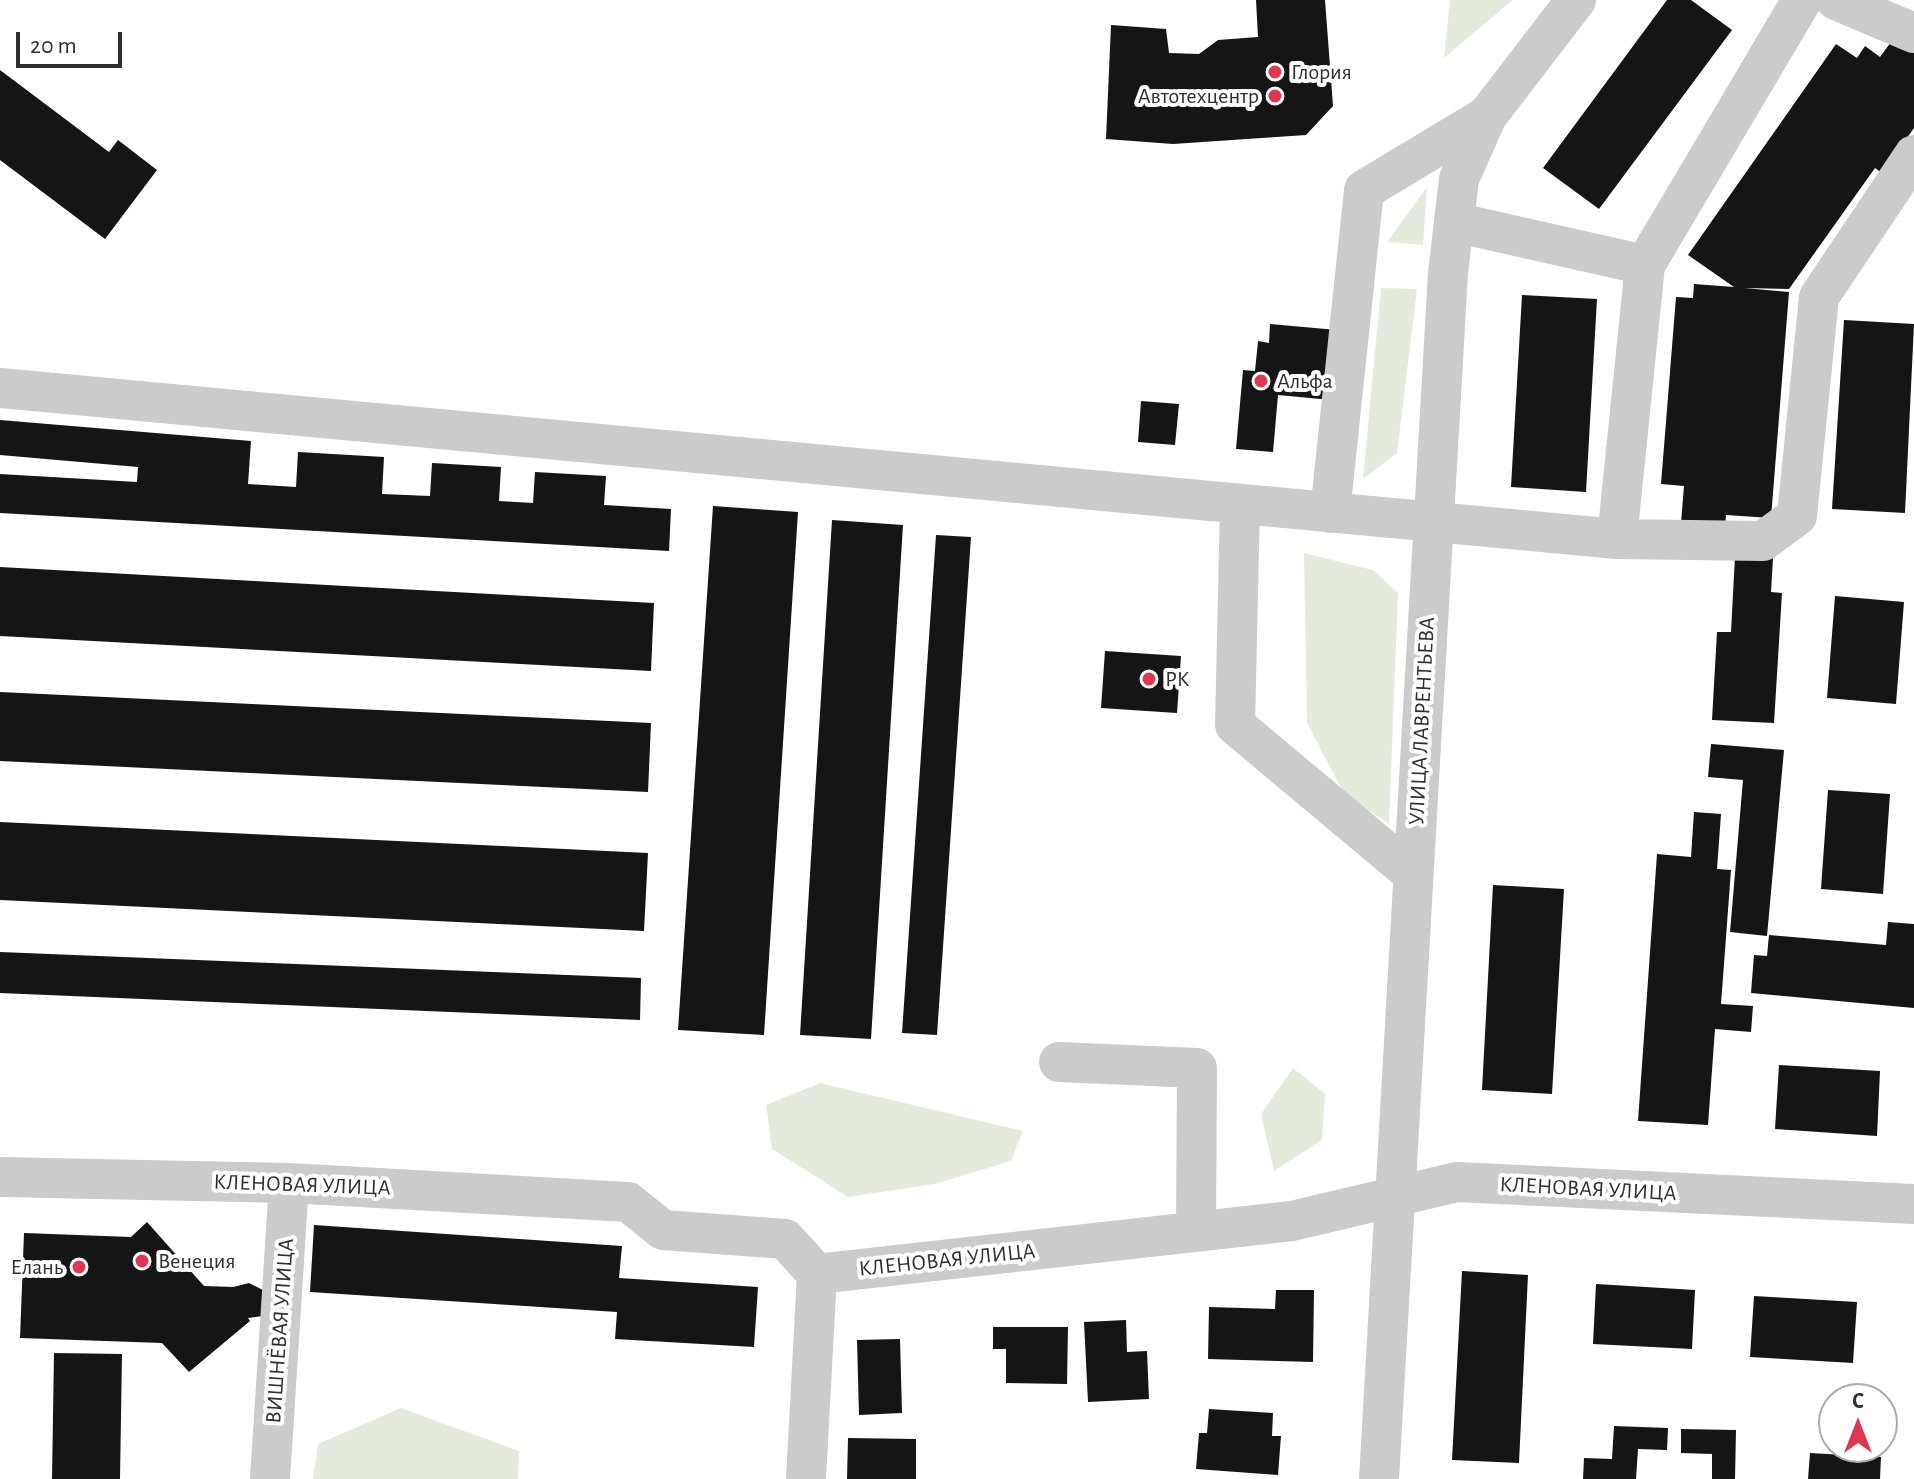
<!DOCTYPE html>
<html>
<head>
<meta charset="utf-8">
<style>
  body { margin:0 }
  #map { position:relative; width:1914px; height:1479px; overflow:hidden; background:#fff; font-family:"Alegreya Sans",sans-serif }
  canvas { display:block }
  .north { position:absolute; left:1818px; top:1383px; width:80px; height:80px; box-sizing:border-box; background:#fff; border:2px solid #ababab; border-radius:50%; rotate:0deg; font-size:22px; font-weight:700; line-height:32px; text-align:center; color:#2e2e2e }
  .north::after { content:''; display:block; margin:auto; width:28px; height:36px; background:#de3751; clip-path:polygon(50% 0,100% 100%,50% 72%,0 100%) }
  .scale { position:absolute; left:16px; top:32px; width:106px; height:36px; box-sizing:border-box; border:4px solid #2e2e2e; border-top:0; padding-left:10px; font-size:24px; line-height:28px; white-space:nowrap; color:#2e2e2e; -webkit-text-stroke:6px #fff; paint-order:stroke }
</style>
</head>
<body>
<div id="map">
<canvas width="1914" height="1479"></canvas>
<div class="north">С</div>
<div class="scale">20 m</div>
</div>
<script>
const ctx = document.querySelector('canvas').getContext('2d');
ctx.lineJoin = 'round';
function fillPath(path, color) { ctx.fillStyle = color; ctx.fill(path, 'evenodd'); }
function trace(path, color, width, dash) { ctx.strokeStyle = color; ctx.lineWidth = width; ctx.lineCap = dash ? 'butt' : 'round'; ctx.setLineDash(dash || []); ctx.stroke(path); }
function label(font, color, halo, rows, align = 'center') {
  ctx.font = font + ' "Alegreya Sans",sans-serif'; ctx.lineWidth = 8; ctx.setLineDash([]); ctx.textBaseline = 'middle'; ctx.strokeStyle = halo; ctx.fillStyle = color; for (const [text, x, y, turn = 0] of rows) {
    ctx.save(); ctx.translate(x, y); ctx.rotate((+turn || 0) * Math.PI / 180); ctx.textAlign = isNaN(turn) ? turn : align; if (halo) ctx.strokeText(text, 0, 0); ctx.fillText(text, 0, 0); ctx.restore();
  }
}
const green = new Path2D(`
  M 1450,0 L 1513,0 L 1444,58 Z
  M 1427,187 L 1423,245 L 1387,242 Z
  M 1381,288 L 1417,289 L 1397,453 L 1363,479 Z
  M 1304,553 L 1373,570 L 1398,593 L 1389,824 L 1344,794 L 1307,723 Z
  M 1293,1068 L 1325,1094 L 1322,1140 L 1274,1171 L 1261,1114 Z
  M 820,1083 L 1023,1131 L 1011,1161 L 935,1184 L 848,1197 L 772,1149 L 766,1105 Z
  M 401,1408 L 519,1451 L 518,1479 L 313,1479 L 318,1444 Z`);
const building = new Path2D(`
  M 1256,0 L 1325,0 L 1333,106 L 1306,135 L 1173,144 L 1106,139 L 1111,25 L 1166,29 L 1169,53 L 1199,54 L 1218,40 L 1258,37 Z
  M 1667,0 L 1691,0 L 1732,30 L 1599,209 L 1543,168 Z
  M 1899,31 L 1914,42 L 1914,128 L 1882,173 L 1875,168 L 1789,289 L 1744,288 L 1789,292 L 1771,518 L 1726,515 L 1725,527 L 1681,523 L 1684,486 L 1661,484 L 1676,297 L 1693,298 L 1694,284 L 1734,287 L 1688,255 L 1836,44 L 1857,58 L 1865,46 L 1880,57 Z
  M 0,70 L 109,152 L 118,140 L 157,170 L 105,239 L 0,160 Z
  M 1522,295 L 1597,299 L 1586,492 L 1511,487 Z
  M 1844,320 L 1914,324 L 1905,513 L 1832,509 Z
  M 1270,324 L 1337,330 L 1331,400 L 1278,395 L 1273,452 L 1236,449 L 1243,370 L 1255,371 L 1258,341 L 1269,343 Z
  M 1141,401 L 1179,404 L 1175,445 L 1138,442 Z
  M 0,420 L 251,441 L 248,484 L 296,487 L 298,452 L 384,457 L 382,494 L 430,496 L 432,463 L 501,467 L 499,501 L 533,503 L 535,472 L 606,476 L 604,505 L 671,509 L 669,551 L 0,513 L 0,474 L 137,482 L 138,467 L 0,455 Z
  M 713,506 L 798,512 L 764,1035 L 678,1030 Z
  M 832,520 L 903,525 L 871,1039 L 800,1035 Z
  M 936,535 L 971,537 L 937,1035 L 902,1033 Z
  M 1735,556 L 1773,558 L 1771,592 L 1782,593 L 1774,723 L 1712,720 L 1717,632 L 1731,632 Z
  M 0,567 L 654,603 L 651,671 L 0,636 Z
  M 1835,596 L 1904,602 L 1896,704 L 1827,698 Z
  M 1105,651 L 1181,656 L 1177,713 L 1101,708 Z
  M 0,692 L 651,723 L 648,792 L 0,761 Z
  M 1711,744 L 1784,750 L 1767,936 L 1730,932 L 1743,780 L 1708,777 Z
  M 1828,790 L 1890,794 L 1883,894 L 1821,889 Z
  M 1694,812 L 1721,814 L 1717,869 L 1731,870 L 1721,1004 L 1753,1006 L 1751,1032 L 1715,1029 L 1708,1125 L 1638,1121 L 1657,854 L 1691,857 Z
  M 0,822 L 648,853 L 644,931 L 0,900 Z
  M 1493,885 L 1564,889 L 1552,1094 L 1482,1090 Z
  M 1888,922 L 1914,924 L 1914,1008 L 1751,993 L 1754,955 L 1767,956 L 1769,935 L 1886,945 Z
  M 0,952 L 641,978 L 640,1020 L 0,993 Z
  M 1779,1065 L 1880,1071 L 1877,1136 L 1775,1129 Z
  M 147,1222 L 204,1286 L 233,1287 L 249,1283 L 263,1290 L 263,1316 L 248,1318 L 250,1321 L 189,1372 L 162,1343 L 20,1338 L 24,1233 L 131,1237 Z
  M 314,1225 L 622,1246 L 619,1278 L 758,1287 L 754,1347 L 615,1339 L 617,1312 L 310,1292 Z
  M 1462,1271 L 1528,1275 L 1519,1463 L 1452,1460 Z
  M 1596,1284 L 1695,1290 L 1692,1349 L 1593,1344 Z
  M 1276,1290 L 1314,1290 L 1313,1362 L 1208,1359 L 1209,1307 L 1275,1309 Z
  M 1754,1296 L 1857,1302 L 1853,1363 L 1750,1357 Z
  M 1126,1320 L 1127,1352 L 1147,1351 L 1149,1399 L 1088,1402 L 1084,1322 Z
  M 993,1327 L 1068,1327 L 1067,1384 L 1006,1383 L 1006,1349 L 993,1349 Z
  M 900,1339 L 902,1413 L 859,1415 L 857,1340 Z
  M 54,1353 L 122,1354 L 120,1479 L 52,1479 Z
  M 1209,1409 L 1273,1413 L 1272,1436 L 1281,1436 L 1278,1475 L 1196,1469 L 1199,1433 L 1207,1433 Z
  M 1614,1426 L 1668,1428 L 1667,1450 L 1638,1449 L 1636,1479 L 1583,1479 L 1584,1458 L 1612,1459 Z
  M 1681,1429 L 1736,1430 L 1735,1479 L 1712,1479 L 1712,1454 L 1681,1453 Z
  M 848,1438 L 916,1439 L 916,1479 L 847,1479 Z
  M 1810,1453 L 1881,1457 L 1880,1479 L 1808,1479 Z`);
const minor = new Path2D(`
  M 1836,0 L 1914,33
  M 1454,222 L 1645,265
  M 0,388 L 1617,539 L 1763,541 L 1797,516 L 1819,297 L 1914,155
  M 1240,506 L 1235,725 L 1413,874
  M 1330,513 L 1364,190 L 1487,116
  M 1617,539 L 1645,265 L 1802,0
  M 1059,1062 L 1197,1068 L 1196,1232
  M 0,1177 L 289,1183 L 628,1202 L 663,1230 L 785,1239 L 817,1274
  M 817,1274 L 1292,1221 L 1457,1182 L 1914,1204
  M 270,1479 L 289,1183
  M 806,1479 L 817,1274
  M 1379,1479 L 1448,273 L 1459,179 L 1487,116 L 1576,0`);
const markers = [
  [1275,72,8,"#de3751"],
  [1275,96,8,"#de3751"],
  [1261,381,8,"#de3751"],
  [1149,679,8,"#de3751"],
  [142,1261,8,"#de3751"],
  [79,1267,8,"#de3751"]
];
const poiNames = [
  ["Глория",1291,72],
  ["Автотехцентр",1259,96,"right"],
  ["Альфа",1277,381],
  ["РК",1165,679],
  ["Венеция",158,1261],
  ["Елань",63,1267,"right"]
];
const streetNames = [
  ["УЛИЦА ЛАВРЕНТЬЕВА",1422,721,-87],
  ["КЛЕНОВАЯ УЛИЦА",302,1185,2],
  ["КЛЕНОВАЯ УЛИЦА",1588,1189,3],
  ["КЛЕНОВАЯ УЛИЦА",947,1260,-6],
  ["ВИШНЁВАЯ УЛИЦА",280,1331,-86]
];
fillPath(green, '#e5ebdc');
fillPath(building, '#151515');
trace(minor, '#cbcbcb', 40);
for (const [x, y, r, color] of markers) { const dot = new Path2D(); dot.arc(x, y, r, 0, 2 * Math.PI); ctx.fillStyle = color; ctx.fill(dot); trace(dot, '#fff', 3); }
label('22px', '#2e2e2e', '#fff', poiNames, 'left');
label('22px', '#2e2e2e', '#fff', streetNames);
</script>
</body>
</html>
